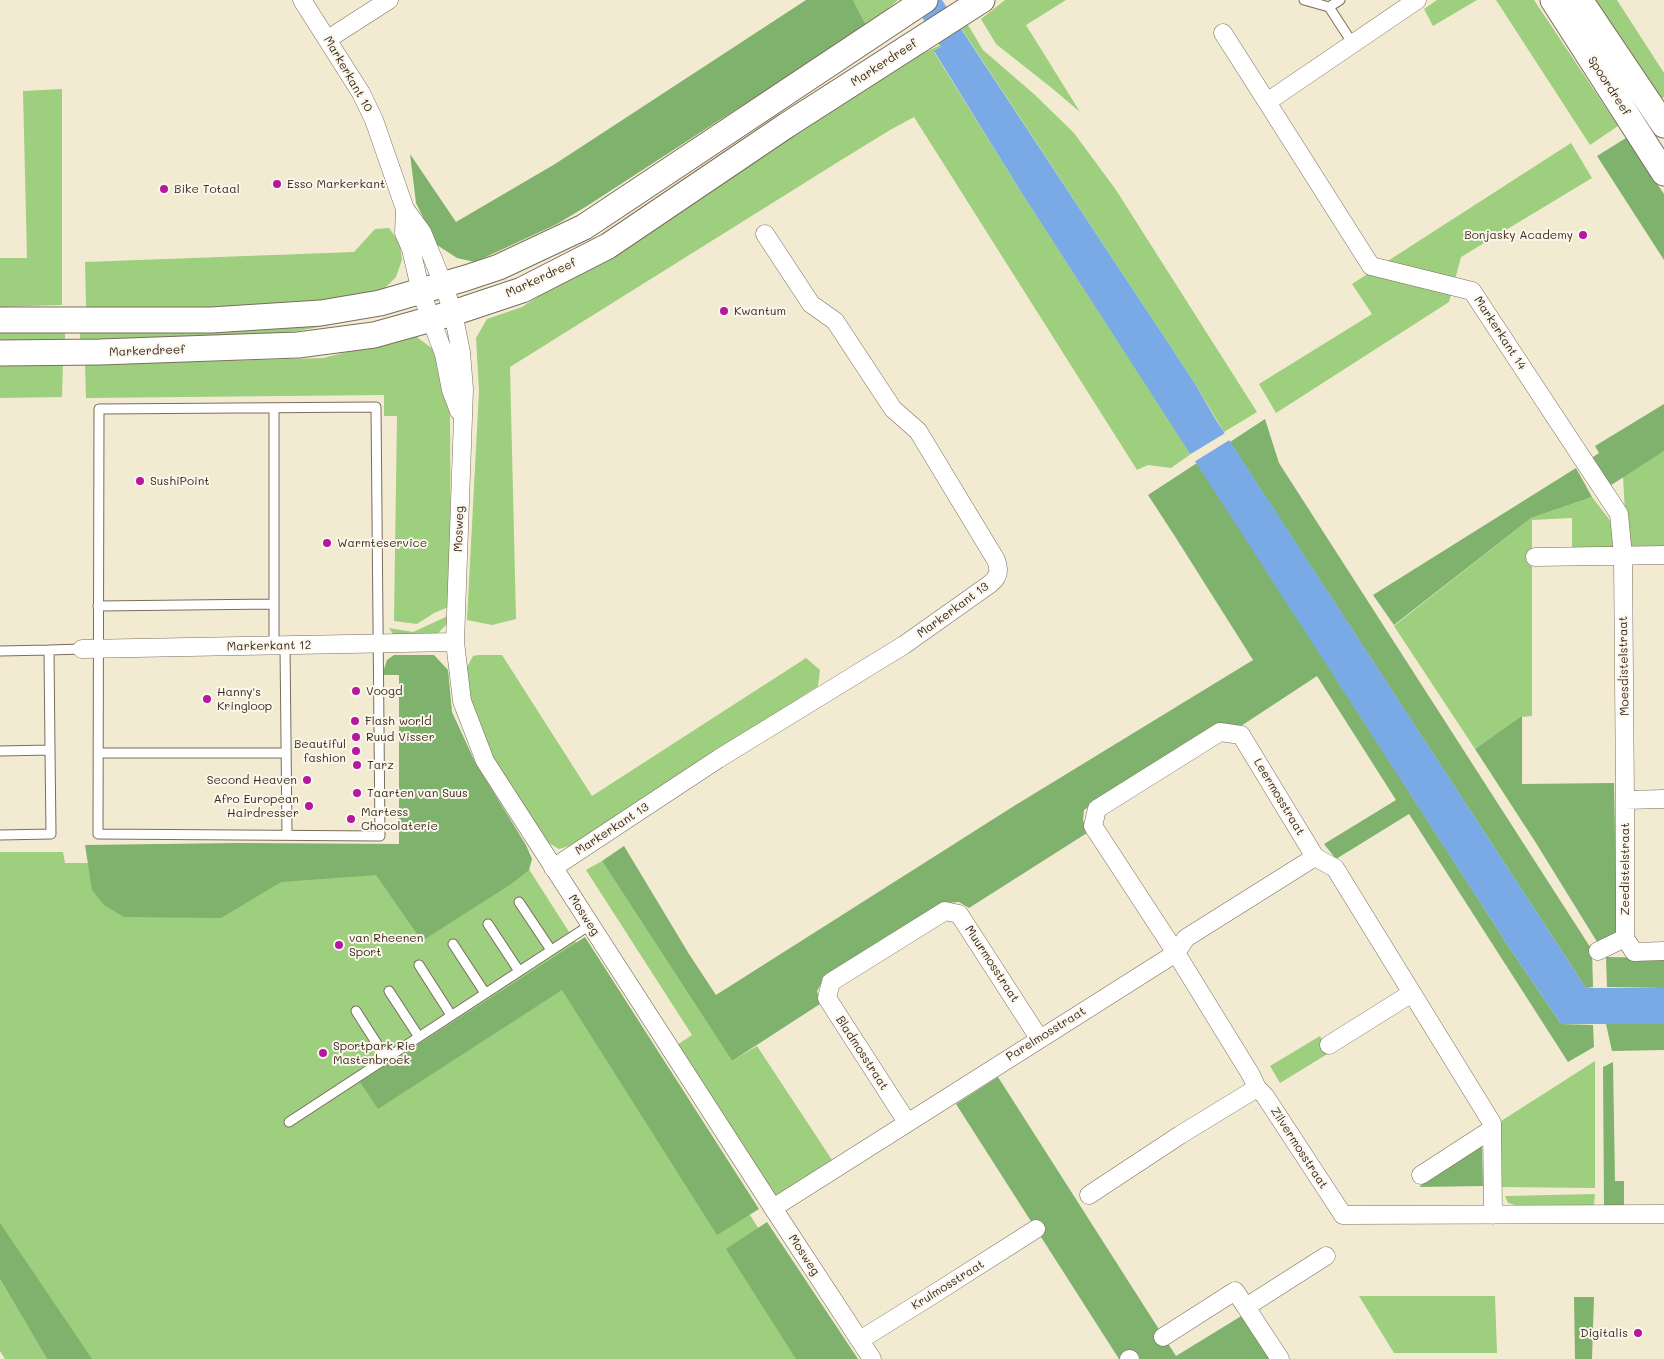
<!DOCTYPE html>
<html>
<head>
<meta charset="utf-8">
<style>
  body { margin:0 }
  canvas { display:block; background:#f3ead2 }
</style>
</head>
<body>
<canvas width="1664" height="1359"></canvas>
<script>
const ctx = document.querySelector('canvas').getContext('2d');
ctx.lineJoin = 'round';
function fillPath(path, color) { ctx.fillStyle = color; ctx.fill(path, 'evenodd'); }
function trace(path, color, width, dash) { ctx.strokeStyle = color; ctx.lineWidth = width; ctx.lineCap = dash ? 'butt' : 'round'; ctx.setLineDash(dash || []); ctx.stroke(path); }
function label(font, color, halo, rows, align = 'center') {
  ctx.font = font + ' Mali,sans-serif'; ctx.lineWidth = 4; ctx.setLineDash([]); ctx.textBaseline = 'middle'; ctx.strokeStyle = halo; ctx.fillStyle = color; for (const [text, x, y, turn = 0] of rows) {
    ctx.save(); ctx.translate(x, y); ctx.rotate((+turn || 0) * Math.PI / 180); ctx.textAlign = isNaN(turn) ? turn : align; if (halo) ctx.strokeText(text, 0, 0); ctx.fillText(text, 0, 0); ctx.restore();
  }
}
const green = new Path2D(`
  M 853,0 L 898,0 L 867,27 Z
  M 1005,0 L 1066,0 L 1026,25 L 1080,112 L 1053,89 L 996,44 L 981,19 Z
  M 1437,0 L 1477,0 L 1433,26 L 1424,9 Z
  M 1496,0 L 1534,0 L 1618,126 L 1590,145 Z
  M 1587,0 L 1617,0 L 1664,73 L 1664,97 L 1655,103 Z
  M 965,20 L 983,50 L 1035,95 L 1074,133 L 1116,190 L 1257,412 L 1224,432 L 1194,382 L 961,28 Z
  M 940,45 L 941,47 L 934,52 L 1021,192 L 1191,454 L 1171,468 L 1148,465 L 1137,470 L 914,117 L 890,130 L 838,162 L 510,367 L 516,619 L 492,625 L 467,620 L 479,391 L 476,338 L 487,319 L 522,307 L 901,64 Z
  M 62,89 L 62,305 L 0,307 L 0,258 L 27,258 L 23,91 Z
  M 1571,143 L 1592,178 L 1461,257 L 1449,302 L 1276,413 L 1259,384 L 1372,314 L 1352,284 Z
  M 389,228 L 400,243 L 402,260 L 396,277 L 380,293 L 322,307 L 89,310 L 86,306 L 85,262 L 354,252 L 375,229 Z
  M 330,325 L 281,334 L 80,345 L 80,333 L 257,330 Z
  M 0,332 L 65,333 L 65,345 L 0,345 Z
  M 414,335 L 437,352 L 450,405 L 451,606 L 434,613 L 417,624 L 394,621 L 397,416 L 384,416 L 384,395 L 86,398 L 85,365 L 323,358 Z
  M 0,363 L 63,363 L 62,397 L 0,398 Z
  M 1664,451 L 1664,549 L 1627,549 L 1623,476 Z
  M 1592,497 L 1612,523 L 1613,558 L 1572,563 L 1572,518 L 1532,520 L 1532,716 L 1520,717 L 1475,749 L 1394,626 L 1531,518 Z
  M 450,615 L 447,624 L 435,636 L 395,637 L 389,628 L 413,632 Z
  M 479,655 L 502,655 L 592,796 L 806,658 L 820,670 L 818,686 L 575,844 L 559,849 L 547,842 L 489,754 L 469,704 L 466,669 L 473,656 Z
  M 486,802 L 842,1359 L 75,1359 L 0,1242 L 0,852 L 63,852 L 65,863 L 398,863 Z
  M 602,861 L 732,1061 L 757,1046 L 832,1160 L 778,1195 L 774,1197 L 677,1045 L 692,1035 L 586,870 Z
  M 1320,1036 L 1329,1053 L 1280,1083 L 1270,1066 Z
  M 1595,1061 L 1595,1188 L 1499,1187 L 1498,1123 Z
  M 1595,1194 L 1594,1206 L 1522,1207 L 1508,1203 L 1505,1196 Z
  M 0,1279 L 47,1359 L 5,1359 L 0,1351 Z
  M 1359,1296 L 1495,1296 L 1497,1353 L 1394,1353 Z`);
const forest = new Path2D(`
  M 806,0 L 853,0 L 867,27 L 718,121 L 587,206 L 557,224 L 475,262 L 457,258 L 437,245 L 416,203 L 410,154 L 456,222 L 555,164 Z
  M 1626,138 L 1664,194 L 1664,260 L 1597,156 Z
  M 1664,404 L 1664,451 L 1605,489 L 1587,461 L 1599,453 L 1595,446 Z
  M 1265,419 L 1279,463 L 1592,950 L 1593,987 L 1586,988 L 1230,442 Z
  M 1197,463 L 1509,947 L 1561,1024 L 1593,1025 L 1594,1047 L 1568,1062 L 1409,814 L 1336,859 L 1324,844 L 1396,800 L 1317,676 L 1241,726 L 1220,724 L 1084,810 L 1083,820 L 1087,833 L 969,908 L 959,902 L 947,903 L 833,973 L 822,982 L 817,991 L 820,1004 L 732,1061 L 602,861 L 624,846 L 689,954 L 716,995 L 1014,806 L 1253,660 L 1176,538 L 1148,495 Z
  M 1576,468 L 1592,497 L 1531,518 L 1394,625 L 1373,595 Z
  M 394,655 L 434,655 L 448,670 L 452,712 L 475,762 L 526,845 L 532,859 L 529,870 L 511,884 L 422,941 L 376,875 L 281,882 L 221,918 L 124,917 L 104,905 L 92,890 L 85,845 L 237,843 L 399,844 L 399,675 L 382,675 L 387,660 Z
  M 1520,717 L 1522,717 L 1522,784 L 1614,783 L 1617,937 L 1599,945 L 1536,843 L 1475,749 Z
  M 585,937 L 759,1209 L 717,1235 L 562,990 L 378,1109 L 360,1082 Z
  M 1606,957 L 1664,958 L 1664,988 L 1607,987 Z
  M 1606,1024 L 1664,1024 L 1664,1050 L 1612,1051 Z
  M 1613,1062 L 1615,1181 L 1624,1181 L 1624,1205 L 1604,1206 L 1603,1067 Z
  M 998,1077 L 1176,1356 L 1243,1315 L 1271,1359 L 1119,1359 L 956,1104 Z
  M 1482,1142 L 1483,1186 L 1419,1187 Z
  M 767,1222 L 858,1359 L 796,1359 L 726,1249 Z
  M 0,1223 L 92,1359 L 47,1359 L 0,1279 Z
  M 1574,1297 L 1594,1297 L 1592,1359 L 1575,1359 Z`);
const water = new Path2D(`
  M 911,0 L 942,0 L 1194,382 L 1216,420 L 1586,988 L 1664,988 L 1664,1024 L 1561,1024 L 1509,947 L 1021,192 L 934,51 L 941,47 Z`);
const pier = new Path2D(`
  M 1227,432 L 1231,439 L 1194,462 L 1189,455 Z`);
const lane = new Path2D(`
  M 1304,0 L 1329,7
  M 1340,0 L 1329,7 L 1353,44
  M 376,407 L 380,836 L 98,834 L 99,409 Z
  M 98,606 L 274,604 L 274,408
  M 274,646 L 274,604
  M 285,646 L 287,834
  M 0,651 L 49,650
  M 50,750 L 49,650 L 82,649
  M 0,751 L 50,750 L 51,834 L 0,835
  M 98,753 L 286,753
  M 519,902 L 551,950
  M 488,924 L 519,971
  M 453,944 L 485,993
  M 419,965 L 451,1015
  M 389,991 L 419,1037
  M 356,1011 L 386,1058
  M 289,1122 L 590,925`);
const street = new Path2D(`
  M 302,0 L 361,93 L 374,120 L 405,209 L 422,232 L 444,286 L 453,313 L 461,352 L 464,389 L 455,642 L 462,701 L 485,761 L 773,1208 L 872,1359
  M 1223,33 L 1267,102 L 1417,0
  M 328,39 L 389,0
  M 1267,102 L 1371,266 L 1472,291 L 1619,514 L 1623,556 L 1625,800 L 1664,799
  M 405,209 L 404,233 L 411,249 L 421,292 L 444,354 L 451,390 L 459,411
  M 1535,557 L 1664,555
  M 82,649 L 455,642
  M 1625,800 L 1625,938 L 1634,952 L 1664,951
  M 553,868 L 718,759 L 904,645 L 990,584 C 999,577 1000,570 996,560 L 918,431 L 893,409 L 835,321 L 811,304 L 765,234
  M 1598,951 L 1625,938
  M 1329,1045 L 1412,993
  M 907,1122 L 827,998 L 831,982 L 945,911 L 959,914 L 1039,1038
  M 1421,1175 L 1492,1129
  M 1089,1195 L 1180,1135 L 1257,1088
  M 773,1208 L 1176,953 L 1186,938 L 1315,857
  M 1493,1215 L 1492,1123 L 1335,868 L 1315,857 L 1241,735 L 1220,732 L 1097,809 L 1093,826 L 1176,953 L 1251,1075 L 1257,1088 L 1265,1096 L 1343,1215 C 1450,1215 1557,1215 1664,1214
  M 1246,1307 L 1280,1359
  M 1163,1337 L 1235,1291 L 1246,1307 L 1326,1256
  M 860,1340 L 926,1299 L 1036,1229
  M 1129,1359 L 1130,1359`);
const secondary = new Path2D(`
  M 1553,0 L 1664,173
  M 1580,0 L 1664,125
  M 0,320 L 211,320 L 321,313 L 380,303 L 466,278 L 499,267 L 584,227 L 925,0
  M 0,353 L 100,352 L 298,345 L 374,335 L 453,313 L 522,290 L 608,246 L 787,125 L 982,0`);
const markers = [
  [277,184,5,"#b5179e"],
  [164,189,5,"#b5179e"],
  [1583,235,5,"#b5179e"],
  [724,311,5,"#b5179e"],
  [140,481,5,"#b5179e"],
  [327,543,5,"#b5179e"],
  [356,691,5,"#b5179e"],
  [207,699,5,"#b5179e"],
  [355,721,5,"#b5179e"],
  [356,737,5,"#b5179e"],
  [356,751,5,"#b5179e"],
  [357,765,5,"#b5179e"],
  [307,780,5,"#b5179e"],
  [357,793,5,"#b5179e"],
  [309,806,5,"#b5179e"],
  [351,819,5,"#b5179e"],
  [339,945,5,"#b5179e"],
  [323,1053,5,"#b5179e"],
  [1638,1333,5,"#b5179e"]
];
const streetNames = [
  ["Markerdreef",884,63,-33],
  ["Markerkant 10",348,74,60],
  ["Spoordreef",1609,86,57],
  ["Markerdreef",541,278,-25],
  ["Markerkant 14",1500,333,57],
  ["Markerdreef",147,351,-2],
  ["Mosweg",459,529,-88],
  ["Markerkant 13",953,610,-36],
  ["Markerkant 12",269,646,-1],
  ["Moesdistelstraat",1624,666,-91],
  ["Leermosstraat",1279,797,59],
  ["Markerkant 13",612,829,-33],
  ["Zeedistelstraat",1625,869,-90],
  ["Mosweg",584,915,57],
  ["Muurmosstraat",992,964,57],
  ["Parelmosstraat",1046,1034,-32],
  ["Bladmosstraat",862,1053,57],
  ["Zilvermosstraat",1299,1148,57],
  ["Mosweg",804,1255,57],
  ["Krulmosstraat",948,1285,-32]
];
const poiNames = [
  ["Esso Markerkant",287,184],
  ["Bike Totaal",174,189],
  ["Bonjasky Academy",1573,235,"right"],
  ["Kwantum",734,311],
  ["SushiPoint",150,481],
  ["Warmteservice",337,543],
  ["Voogd",366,691],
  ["Hanny's",217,692],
  ["Kringloop",217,706],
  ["Flash world",365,721],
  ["Ruud Visser",366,737],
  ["Beautiful",346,744,"right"],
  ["fashion",346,758,"right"],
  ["Tarz",367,765],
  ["Second Heaven",297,780,"right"],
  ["Taarten van Suus",367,793],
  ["Afro European",299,799,"right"],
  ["Hairdresser",299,813,"right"],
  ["Martess",361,812],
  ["Chocolaterie",361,826],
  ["van Rheenen",349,938],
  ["Sport",349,952],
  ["Sportpark Rie",333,1046],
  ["Mastenbroek",333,1060],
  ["Digitalis",1628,1333,"right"]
];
fillPath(green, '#9ecf7e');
fillPath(forest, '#7eb26d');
fillPath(water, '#7aaae5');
fillPath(pier, '#f3ead2');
trace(lane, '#7b6d5d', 11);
trace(street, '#7b6d5d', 19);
trace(secondary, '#7b6d5d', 27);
trace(lane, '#fff', 9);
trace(street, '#fff', 18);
trace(secondary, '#fff', 25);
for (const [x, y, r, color] of markers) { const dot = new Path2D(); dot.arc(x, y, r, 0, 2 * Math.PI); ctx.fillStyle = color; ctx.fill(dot); trace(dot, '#fbf7ec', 2); }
label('12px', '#3b2a1e', '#fbf7ec', streetNames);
label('12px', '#3b2a1e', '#fbf7ec', poiNames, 'left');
</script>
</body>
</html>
